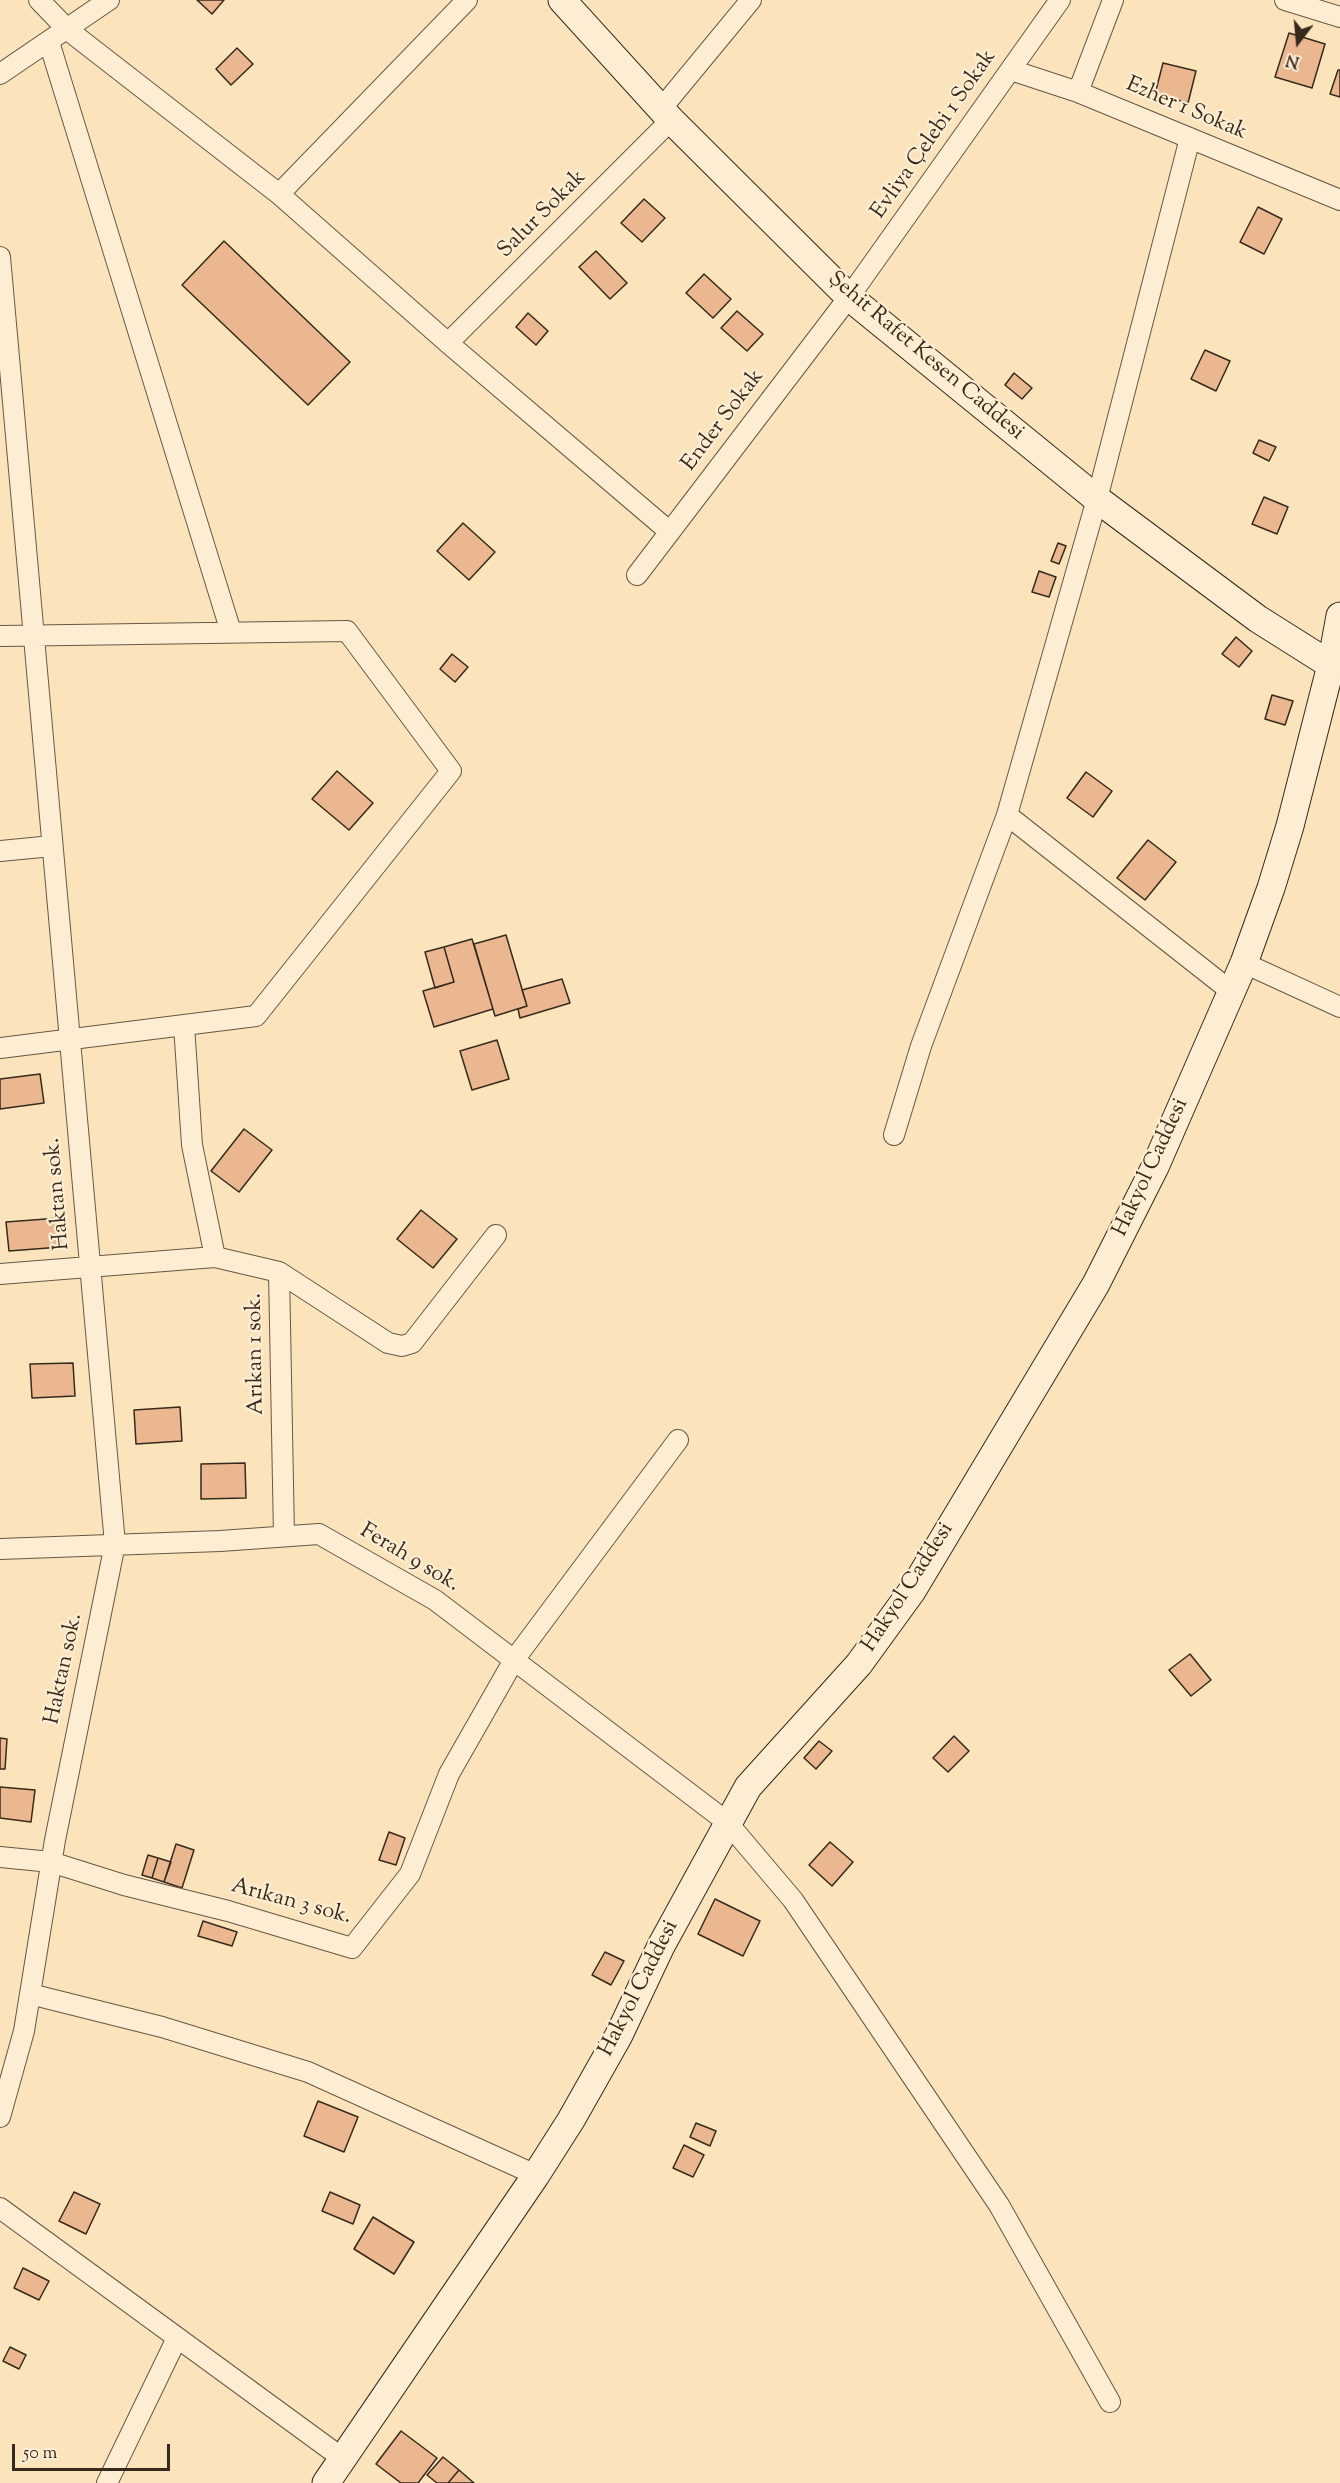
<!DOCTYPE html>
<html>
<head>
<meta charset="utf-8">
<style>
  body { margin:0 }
  #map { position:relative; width:1340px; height:2483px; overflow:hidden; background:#fbe4bb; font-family:"Sorts Mill Goudy",serif }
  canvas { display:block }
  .north { position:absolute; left:1268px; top:12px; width:60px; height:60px; -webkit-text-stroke:4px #fcedd3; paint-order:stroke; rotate:196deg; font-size:16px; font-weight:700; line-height:24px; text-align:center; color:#362a1c }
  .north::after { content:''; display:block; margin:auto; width:21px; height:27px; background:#362a1c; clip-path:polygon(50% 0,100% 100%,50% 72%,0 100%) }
  .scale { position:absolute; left:12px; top:2444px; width:158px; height:27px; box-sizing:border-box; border:3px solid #362a1c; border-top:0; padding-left:8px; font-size:18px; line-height:21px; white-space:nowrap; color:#362a1c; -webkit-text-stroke:4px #fcedd3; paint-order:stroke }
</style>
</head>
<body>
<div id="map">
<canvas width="1340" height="2483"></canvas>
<div class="north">N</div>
<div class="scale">50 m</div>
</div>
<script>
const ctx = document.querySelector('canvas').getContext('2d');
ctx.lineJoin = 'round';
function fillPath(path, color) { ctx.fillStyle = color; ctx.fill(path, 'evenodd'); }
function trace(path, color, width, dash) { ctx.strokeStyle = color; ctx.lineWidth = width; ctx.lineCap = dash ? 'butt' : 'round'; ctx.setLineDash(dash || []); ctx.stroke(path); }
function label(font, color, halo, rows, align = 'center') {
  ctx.font = font + ' "Sorts Mill Goudy",serif'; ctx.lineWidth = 4.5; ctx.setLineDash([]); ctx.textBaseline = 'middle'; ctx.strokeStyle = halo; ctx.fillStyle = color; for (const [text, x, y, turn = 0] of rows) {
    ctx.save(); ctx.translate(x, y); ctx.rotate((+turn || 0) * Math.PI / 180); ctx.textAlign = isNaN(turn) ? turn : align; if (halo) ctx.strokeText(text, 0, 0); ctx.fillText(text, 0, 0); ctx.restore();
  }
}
const building = new Path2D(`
  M 197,0 L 224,0 L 212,14 Z
  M 1289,33 L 1325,44 L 1312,88 L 1275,77 Z
  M 237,48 L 253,64 L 231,85 L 216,69 Z
  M 1163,63 L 1196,71 L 1188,103 L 1155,94 Z
  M 1338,70 L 1340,70 L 1340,97 L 1330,94 Z
  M 644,199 L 665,218 L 642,242 L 621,223 Z
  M 1258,207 L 1282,219 L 1264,254 L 1240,242 Z
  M 224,241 L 350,362 L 308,405 L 182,285 Z
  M 596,251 L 627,283 L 610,299 L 579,267 Z
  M 704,274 L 731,299 L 713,318 L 686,293 Z
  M 737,311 L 763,334 L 747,351 L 721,328 Z
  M 528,313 L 548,331 L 536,345 L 516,327 Z
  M 1205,350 L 1230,361 L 1216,391 L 1191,379 Z
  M 1014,373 L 1032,388 L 1022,399 L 1005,385 Z
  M 1259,440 L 1276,447 L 1269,461 L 1253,453 Z
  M 1264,497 L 1288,507 L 1277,534 L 1252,524 Z
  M 463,523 L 495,552 L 469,580 L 437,551 Z
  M 1058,543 L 1066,546 L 1059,564 L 1051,561 Z
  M 1039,571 L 1056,577 L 1049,597 L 1032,592 Z
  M 1236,637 L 1252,651 L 1239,667 L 1222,654 Z
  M 452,654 L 468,667 L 455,682 L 440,669 Z
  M 1272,695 L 1293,701 L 1285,725 L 1265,719 Z
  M 337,771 L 373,803 L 349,830 L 312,799 Z
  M 1086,772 L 1112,791 L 1093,817 L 1067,798 Z
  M 1148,840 L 1176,862 L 1145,900 L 1117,878 Z
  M 506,935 L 527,1006 L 495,1016 L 474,944 Z
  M 472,939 L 493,1009 L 434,1027 L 423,991 L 454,982 L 444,947 Z
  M 444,947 L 454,982 L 435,988 L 425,952 Z
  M 562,979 L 570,1003 L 520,1018 L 518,1009 L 527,1006 L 522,990 Z
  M 497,1040 L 509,1079 L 472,1090 L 460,1051 Z
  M 40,1074 L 44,1103 L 0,1109 L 0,1079 Z
  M 244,1129 L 272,1150 L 239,1192 L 211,1171 Z
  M 421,1210 L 457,1239 L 433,1268 L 397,1239 Z
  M 59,1218 L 61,1247 L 9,1251 L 6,1222 Z
  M 73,1363 L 75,1396 L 32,1398 L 30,1364 Z
  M 180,1407 L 182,1441 L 136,1444 L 134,1410 Z
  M 245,1463 L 246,1498 L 201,1499 L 201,1464 Z
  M 1190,1654 L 1211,1680 L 1191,1696 L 1169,1670 Z
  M 954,1736 L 969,1751 L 948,1772 L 933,1758 Z
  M 0,1738 L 7,1739 L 5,1769 L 0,1769 Z
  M 819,1741 L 832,1751 L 816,1769 L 804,1758 Z
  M 0,1787 L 35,1790 L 31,1822 L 0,1818 Z
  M 389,1832 L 405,1838 L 396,1865 L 379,1860 Z
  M 830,1842 L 853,1862 L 832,1886 L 809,1865 Z
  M 176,1844 L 194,1850 L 182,1888 L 164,1882 Z
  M 148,1855 L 158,1858 L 152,1878 L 142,1875 Z
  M 158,1858 L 171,1862 L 164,1882 L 152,1878 Z
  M 715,1899 L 760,1921 L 743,1956 L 698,1934 Z
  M 203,1921 L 237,1932 L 232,1946 L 198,1936 Z
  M 605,1952 L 624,1961 L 611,1985 L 592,1975 Z
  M 318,2101 L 358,2117 L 344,2152 L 304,2136 Z
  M 696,2123 L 716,2131 L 710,2146 L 690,2137 Z
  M 684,2145 L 704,2155 L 693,2177 L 673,2168 Z
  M 74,2192 L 100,2204 L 86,2234 L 59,2221 Z
  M 330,2192 L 360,2205 L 353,2224 L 322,2211 Z
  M 373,2217 L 414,2242 L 394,2274 L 354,2249 Z
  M 23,2268 L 49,2281 L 39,2300 L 14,2288 Z
  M 10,2347 L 26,2355 L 19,2369 L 3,2361 Z
  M 401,2431 L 437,2458 L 418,2483 L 401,2483 L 376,2464 Z
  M 443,2457 L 459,2470 L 448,2483 L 437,2483 L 427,2475 Z
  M 459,2470 L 474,2483 L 448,2483 Z`);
const street = new Path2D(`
  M 39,0 L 68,30 L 279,194 L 448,343 L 670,532
  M 1285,0 L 1340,17
  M 49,42 L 231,632
  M 1011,70 L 1078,92 L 1340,200
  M 0,74 L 109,0
  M 1078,92 L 1113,0
  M 661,109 L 751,0
  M 1190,138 L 1097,499 L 1007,815 L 1232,992
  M 279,194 L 467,0
  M 0,257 L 115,1544 L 55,1840 L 24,2031 L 0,2117
  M 448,343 L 671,120
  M 637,575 L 849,297 L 1060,0
  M 0,636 L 347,631 L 451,771 L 256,1016 L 0,1048
  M 0,851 L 52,846
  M 1244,963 L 1340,1007
  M 184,1025 L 192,1145 L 215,1257
  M 894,1135 L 921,1046 L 1007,815
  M 279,1272 L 388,1343 L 402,1346 L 412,1343 L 496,1235
  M 0,1274 L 215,1257 L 279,1272 L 284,1536
  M 0,1549 L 220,1541 L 319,1534 L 435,1600 L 727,1822 L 793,1900 L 999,2205 L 1110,2402
  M 0,1857 L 51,1862 L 124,1885 L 228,1911 L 352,1948 L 410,1874 L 449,1774 L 514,1660 L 678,1440
  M 30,1994 L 162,2027 L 308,2072 L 536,2175
  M 0,2208 L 342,2458
  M 107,2483 L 177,2338`);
const secondary = new Path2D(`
  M 562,0 L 671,120 L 849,297 L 1097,499 L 1258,619 L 1331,665
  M 326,2483 L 536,2175 L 571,2120 L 619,2035 L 661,1946 L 748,1787 L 859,1664 L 912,1591 L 1096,1284 L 1155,1167 L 1244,963 L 1271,888 L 1290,826 L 1331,665 L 1340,616`);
const streetNames = [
  ["Ezher 1 Sokak",1186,110,23],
  ["Evliya Çelebi 1 Sokak",935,135,-55],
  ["Salur Sokak",543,215,-45],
  ["Şehit Rafet Kesen Caddesi",925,357,40],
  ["Ender Sokak",724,421,-53],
  ["Hakyol Caddesi",1152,1168,-65],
  ["Haktan sok.",59,1194,-95],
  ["Arıkan 1 sok.",257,1354,-91],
  ["Ferah 9 sok.",409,1559,31],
  ["Hakyol Caddesi",909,1588,-57],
  ["Haktan sok.",65,1669,-78],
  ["Arıkan 3 sok.",291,1903,15],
  ["Hakyol Caddesi",640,1989,-63]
];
fillPath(building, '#ebb791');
trace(building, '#362a1c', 1.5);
trace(street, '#675844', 22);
trace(secondary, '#362a1c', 29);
trace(street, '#fcedd3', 20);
trace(secondary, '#fcedd3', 27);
label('22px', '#362a1c', '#fcedd3', streetNames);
</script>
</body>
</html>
